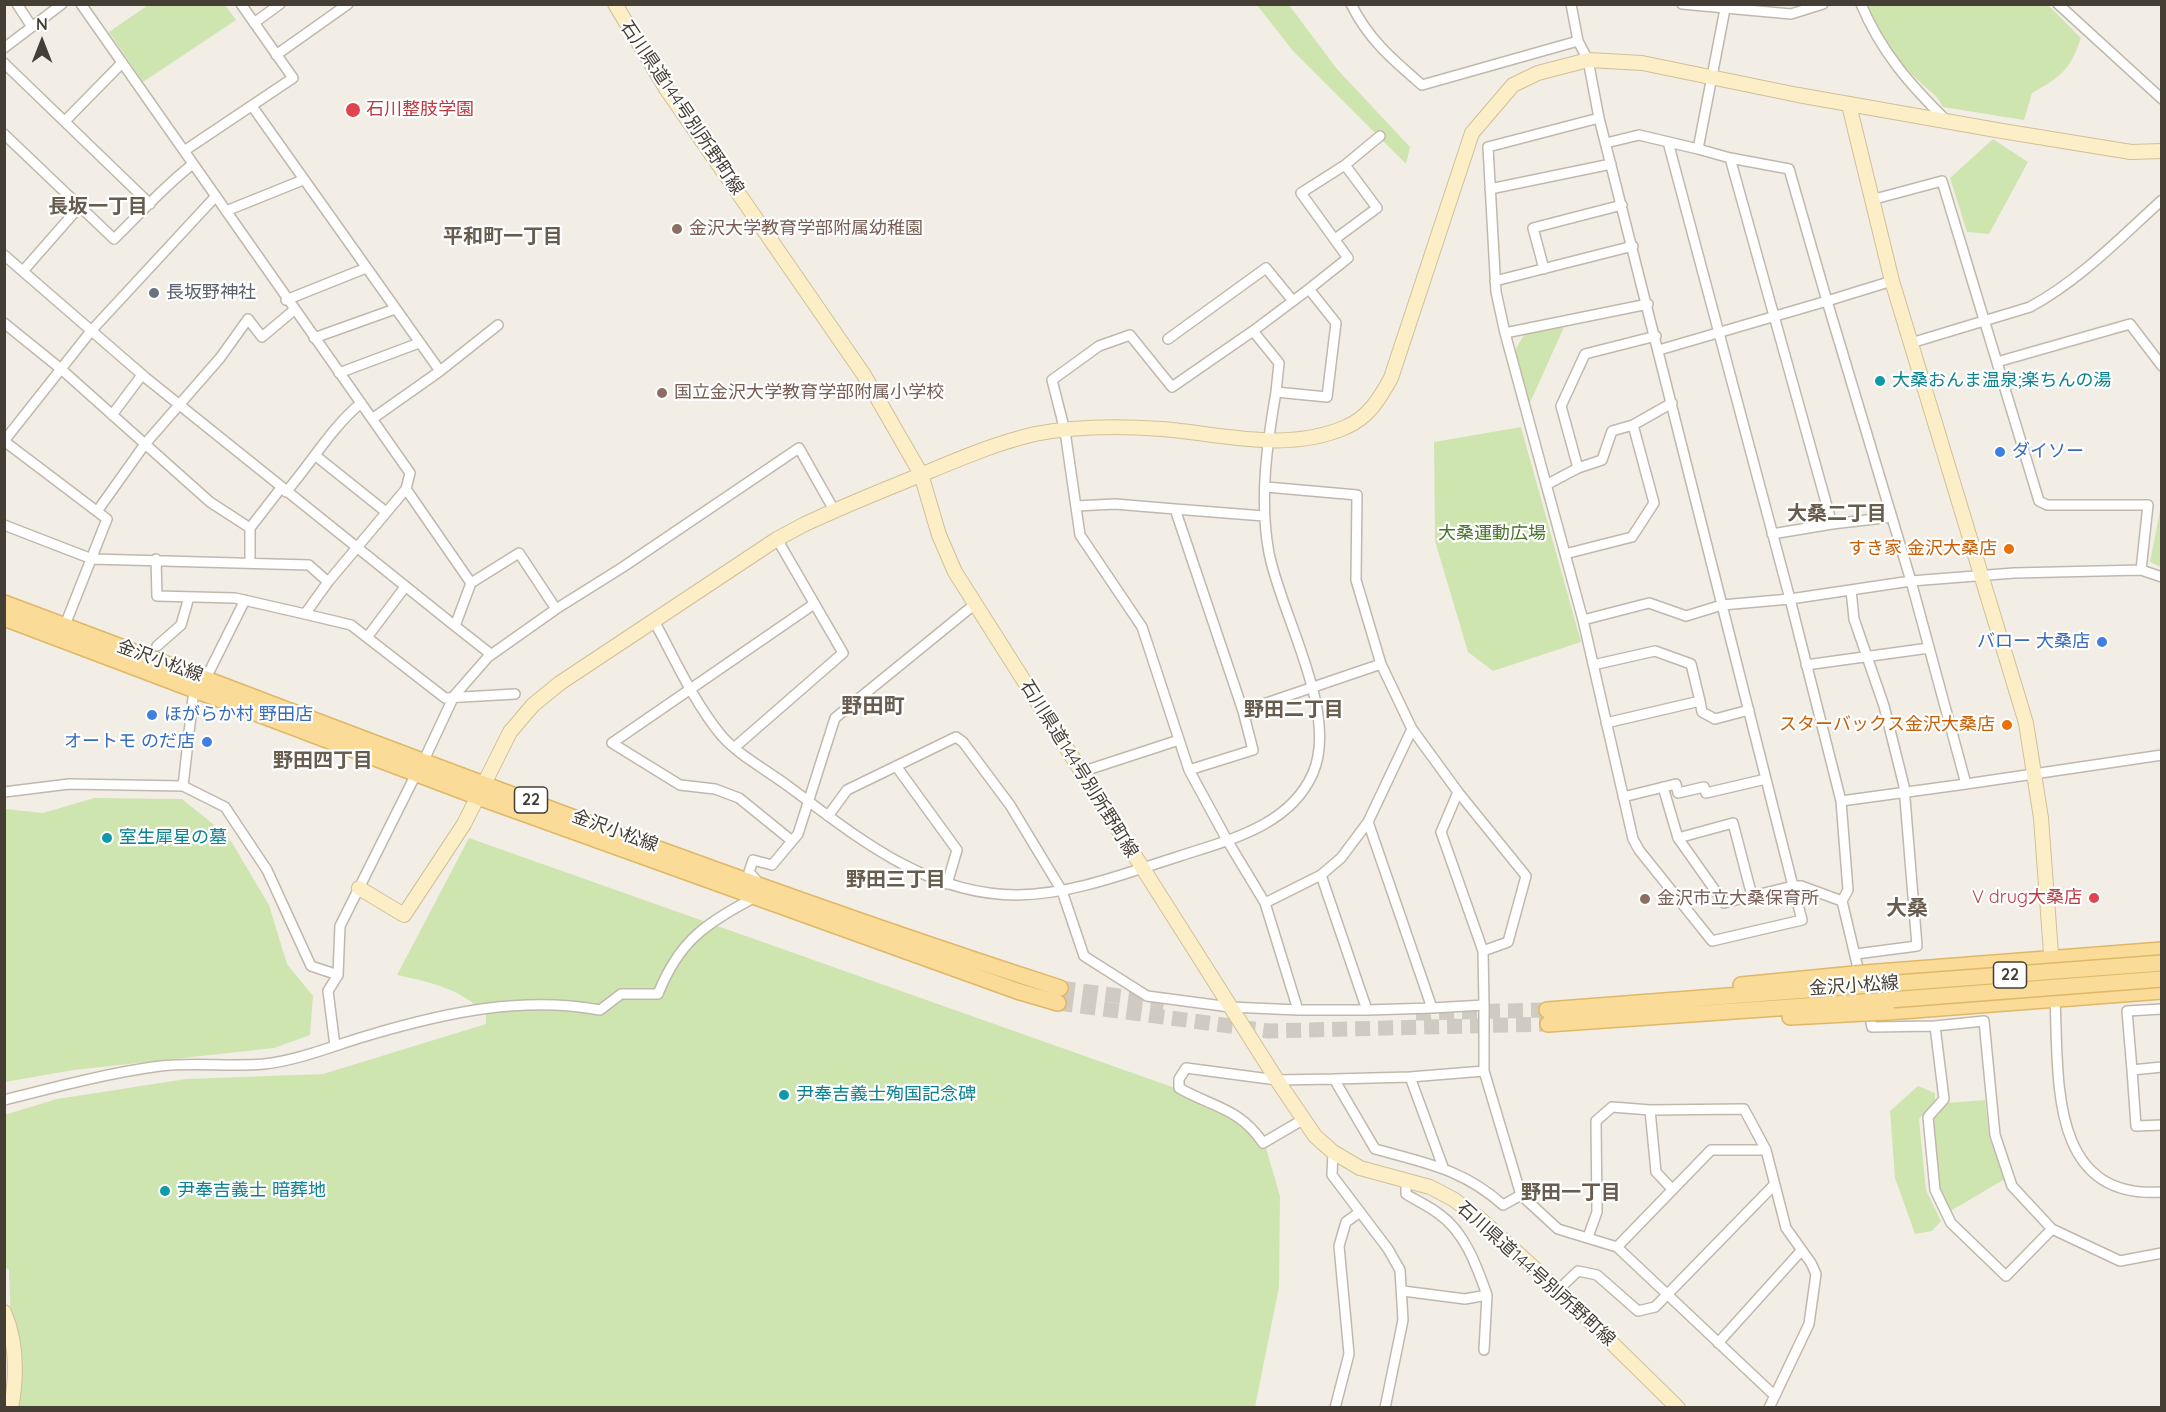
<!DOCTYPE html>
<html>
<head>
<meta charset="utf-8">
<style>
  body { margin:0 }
  #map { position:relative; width:2166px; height:1412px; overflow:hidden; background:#f2eee6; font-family:Quicksand,sans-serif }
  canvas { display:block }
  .frame { position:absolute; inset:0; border:6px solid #453e35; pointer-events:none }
  .north { position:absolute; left:12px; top:12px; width:60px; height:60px; -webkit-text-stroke:4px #fff; paint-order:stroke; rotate:0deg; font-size:16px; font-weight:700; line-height:24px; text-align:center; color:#453e35 }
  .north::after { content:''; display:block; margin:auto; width:21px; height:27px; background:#453e35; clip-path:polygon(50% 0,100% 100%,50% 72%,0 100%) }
</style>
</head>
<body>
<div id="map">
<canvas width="2166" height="1412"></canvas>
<div class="frame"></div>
<div class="north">N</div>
</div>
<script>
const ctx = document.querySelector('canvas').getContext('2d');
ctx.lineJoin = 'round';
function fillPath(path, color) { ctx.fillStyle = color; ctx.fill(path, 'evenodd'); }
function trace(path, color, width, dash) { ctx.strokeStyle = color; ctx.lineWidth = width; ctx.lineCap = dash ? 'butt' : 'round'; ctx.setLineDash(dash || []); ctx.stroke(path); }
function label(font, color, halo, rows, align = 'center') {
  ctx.font = font + ' Quicksand,"Noto Sans JP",sans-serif'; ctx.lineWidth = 4.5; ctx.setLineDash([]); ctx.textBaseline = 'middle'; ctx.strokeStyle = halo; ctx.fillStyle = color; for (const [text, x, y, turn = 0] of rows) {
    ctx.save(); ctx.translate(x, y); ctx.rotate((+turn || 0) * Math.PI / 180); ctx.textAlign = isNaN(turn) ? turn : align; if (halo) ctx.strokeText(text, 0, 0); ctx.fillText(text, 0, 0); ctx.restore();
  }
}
const green = new Path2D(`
  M 148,5 L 225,5 L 236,20 L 143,82 L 109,32 Z
  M 1257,5 L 1289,5 L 1337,69 L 1410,147 L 1406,164 L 1293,51 Z
  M 1868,5 L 2048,5 L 2081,38 C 2070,70 2061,77 2032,93 L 2024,120 L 1943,107 C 1935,92 1932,94 1921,83 C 1897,61 1879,34 1868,5 Z
  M 1993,139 L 2028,162 L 1989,234 L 1967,232 L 1950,178 Z
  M 1564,327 L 1529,405 L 1515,350 L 1524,335 Z
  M 1521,427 L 1581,642 L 1493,671 L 1468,652 L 1435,541 L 1434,442 Z
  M 2161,505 L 2161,567 L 2150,562 Z
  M 94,798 L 182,799 L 228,836 L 269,905 L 287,964 L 313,996 L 310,1035 L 274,1048 L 74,1070 L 5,1082 L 5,809 L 43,813 Z
  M 469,838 L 1192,1094 L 1209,1108 L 1261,1131 L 1280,1196 L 1279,1287 L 1255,1407 L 14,1407 L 9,1270 L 4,1266 L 4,1115 L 57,1099 L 186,1079 L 323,1074 L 486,1024 L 486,1014 C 459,988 433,983 397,975 Z
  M 1918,1086 L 1935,1093 L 1935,1101 L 1919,1119 L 1926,1190 L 1941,1221 L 1932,1231 L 1915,1234 L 1895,1178 L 1890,1111 Z
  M 1985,1100 L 1989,1137 L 2005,1179 L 1947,1213 L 1935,1190 L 1929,1125 L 1946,1103 Z`);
const primaryTunnel = new Path2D(`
  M 1060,988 L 1164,1002
  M 1058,1003 L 1268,1031 L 1548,1024
  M 1416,1013 L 1547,1010`);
const street = new Path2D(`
  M 17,4 L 32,27
  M 1351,4 C 1369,40 1392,59 1422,85 L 1578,41
  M 1571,4 L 1578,41 L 1588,60 L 1599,118 L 1793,886 L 1801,886 L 1842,901 L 1848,890 L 1841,801 L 1790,599 L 1911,581 L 2014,573 L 2141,570 L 2148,505 L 2047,505 L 2039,501 L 1942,181 L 1871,200
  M 1682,4 L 1791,14 L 1823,4
  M 1723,4 L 1725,9 L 1698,149 L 1730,158 L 1832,524 L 1892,517
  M 1861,4 C 1881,52 1911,86 1948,122
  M 2058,4 L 2162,99
  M 254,23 L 280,4
  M 4,48 L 62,4
  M 276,55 L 348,4
  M 4,63 L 150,204
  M 252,106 L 440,371 L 498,325
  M 1599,118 L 1488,147 L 1496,292 L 1505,333 L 1583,620 L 1633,839 L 1639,850 L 1712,941 L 1802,920 L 1793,886 L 1752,896 L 1733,823 L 1678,838 L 1663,787
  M 65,121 L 122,63
  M 4,134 L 114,239 C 141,213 164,186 193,164
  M 1606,143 L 1639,135 L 1698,149
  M 184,151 L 293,78 L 241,4
  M 1345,165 L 1380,136
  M 1490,189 L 1611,164
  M 226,211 L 303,180
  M 4,255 L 146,378 L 455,626 L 471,583 L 406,489
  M 1544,269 L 1533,228 L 1622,205
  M 23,271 L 80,206
  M 1495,281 L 1633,246
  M 286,300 L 366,268
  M 4,323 L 61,369 L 210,502 L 250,528
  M 1253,331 L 1172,387 L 1130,335 L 1099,346 L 1052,380 L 1065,431 L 1080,535 L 1142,627 L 1189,770 L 1227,840 L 1265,903 L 1321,875 L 1341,858 L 1368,822 L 1432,1008 L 1484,1005 L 1484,1071
  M 1505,333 L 1648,304
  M 314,338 L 395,309
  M 1168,339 L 1266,268 L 1293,301
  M 1911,343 L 2030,307 C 2080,280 2120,238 2162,200
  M 1659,350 L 1827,301 L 1789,169 L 1730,158
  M 1997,362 L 2130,324 L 2162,366
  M 339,373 L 419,343
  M 1276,392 L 1279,363 L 1253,331 L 1309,289
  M 112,415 L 142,375
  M 372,419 L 440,371
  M 4,441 L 91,331 L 216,196
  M 4,441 L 107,519 L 65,625
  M 316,456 L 386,512
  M 1578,468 L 1602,460 L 1612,431 L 1633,425
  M 1546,485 L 1578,468 L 1561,406 L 1585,354 L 1656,336
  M 1266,487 L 1357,495 L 1356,580 L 1381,664
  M 286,492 C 312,462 331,428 361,403
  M 1076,506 L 1115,504 L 1175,509 L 1243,711
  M 1175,509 L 1264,516
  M 98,510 L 145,444 L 220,358 L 248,319 L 262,337 L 294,310
  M 4,525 L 92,559 L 309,565 L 328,582 L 406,489 L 410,473 L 81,4
  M 1772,534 L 1832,524
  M 1565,554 L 1632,537 L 1654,503 L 1633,425 L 1672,403
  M 156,559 L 157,596 L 235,598 L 305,614
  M 250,562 L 250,528 L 281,488
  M 2141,570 L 2162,577
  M 328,582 L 305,614 L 351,625 L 445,698 L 515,694
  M 471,583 L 519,553 L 556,609 L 488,657
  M 1851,590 L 1854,619 L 1884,706 L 1904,786 L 1917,946 L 1856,954
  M 556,609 L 623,567 L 799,448 L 834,510
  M 1583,620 L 1649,603 L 1686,616 L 1722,605 L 1790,599 L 1668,142
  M 654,621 C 675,659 693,701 721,735 C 738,755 767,770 788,786 C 857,837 926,895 1017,895 C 1074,894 1126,873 1180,856 C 1229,840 1290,826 1313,773 C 1339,712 1281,615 1269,553 C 1259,500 1267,444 1276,392 L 1327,397 L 1336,323 L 1309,289 L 1348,258 L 1301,193 L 1345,165 L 1377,208 L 1335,239
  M 368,636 L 405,587
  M 157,646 L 181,625 L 189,597
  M 1593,665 L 1655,651 L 1691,664 L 1700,701
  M 1806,665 L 1929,648
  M 206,678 L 245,600
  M 1606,723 L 1700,701 L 1702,712 L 1715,719 L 1749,710
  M 1412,729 L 1458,792 L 1441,832 L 1483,951 L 1508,942 L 1526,876 L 1458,792
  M 735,747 L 843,653 L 777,539
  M 424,760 L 454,696 L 488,657 L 488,652 L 455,626
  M 896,766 L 957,850 L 947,884
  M 1189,770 L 1253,750 L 1243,711 L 1381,664 L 1412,729 L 1368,822
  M 1081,772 L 1179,740
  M 1966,784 L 2162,755
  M 183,786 L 194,689
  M 4,792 L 69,784 L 183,786 L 225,807 L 267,870 L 311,966 L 338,975
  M 1623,797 L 1676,784 L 1678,793 L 1704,787 L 1706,793 L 1766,779
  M 1841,801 L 1966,784 L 1911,581 L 1827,301 L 1892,281
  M 828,816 L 847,790 L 956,737 L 963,742 L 1010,805 L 1062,891 L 1084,956 L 1147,996 L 1230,1007 L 1298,1010
  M 1678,838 L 1724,903 L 1752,896
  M 792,841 L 739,798 L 715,789 L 680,785 L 612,743 L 814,604
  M 758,882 L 749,872 L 753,860 L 772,865 L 798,834 L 835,718 L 975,604
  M 1842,901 L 1872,1027 L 1935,1026
  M 1265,903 L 1298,1010 L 1367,1010 L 1321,875
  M 1483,951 L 1484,1005
  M 2055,1000 C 2059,1078 2048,1200 2162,1192
  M 2162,1009 L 2127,1011 L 2132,1070 L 2162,1067
  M 1367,1010 L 1432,1008
  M 335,1046 L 328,991 L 338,975 L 340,926 L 417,772
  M 2132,1070 L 2136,1126 L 2162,1125
  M 1410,1077 L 1484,1071 L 1521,1195
  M 1334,1079 L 1410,1077 L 1443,1167
  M 4,1100 C 55,1087 108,1073 160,1066 C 194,1062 229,1067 264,1064 C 301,1060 337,1044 373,1034 C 448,1012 523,996 600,1010 L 621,994 L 658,994 C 680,939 706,924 755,897
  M 1650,1110 L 1656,1172 L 1672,1189
  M 1304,1119 L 1263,1143 C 1240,1108 1212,1107 1179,1088 L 1179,1079 L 1186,1068 L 1277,1080 L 1334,1079 L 1375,1149 C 1425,1163 1463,1169 1503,1205 L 1521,1195 L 1558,1229 L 1617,1247 L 1775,1396
  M 1333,1152 L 1332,1175 L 1388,1249 L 1400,1270 L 1403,1320 L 1385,1408
  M 1406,1181 L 1406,1194 C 1417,1201 1429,1206 1439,1214 C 1465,1232 1477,1267 1487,1295
  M 2052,1229 L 2006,1276 L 1951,1223 L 1935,1190 L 1928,1117 L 1944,1099 L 1935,1026 L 1984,1021 L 1995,1135 L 2012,1186 L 2052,1229 L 2120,1261 L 2162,1253
  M 1588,1237 L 1597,1212 L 1596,1121 L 1612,1107 L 1650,1110 L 1744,1109 L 1766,1150 L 1786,1228 L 1811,1263 L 1816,1274 L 1809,1324 L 1769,1408
  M 1617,1247 L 1711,1150 L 1766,1150
  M 1558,1290 L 1578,1271 L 1597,1275 L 1638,1311 L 1655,1307 L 1774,1185
  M 1403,1291 L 1465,1299 L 1487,1295 L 1484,1350
  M 1718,1343 L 1801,1251
  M 1335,1408 L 1349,1354 L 1339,1246 L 1346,1222 L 1360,1212`);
const secondary = new Path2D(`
  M 615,4 L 667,90 L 864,375 L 921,474 L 939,535 L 955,572 L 1277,1080 L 1315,1136 L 1333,1152 L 1360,1168 L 1430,1187 L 1453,1199 L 1479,1218 L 1558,1290 L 1678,1408
  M 1849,105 L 1892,281 L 2026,723 L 2041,818 L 2052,967
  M 359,888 L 404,915 L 464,824 L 510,732 L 533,705 L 560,683 L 777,539 L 805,524 C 844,506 883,490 923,474 C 959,459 996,443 1035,434 C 1075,426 1121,426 1162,429 C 1223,434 1287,453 1346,427 C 1368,418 1380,398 1391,378 L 1472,133 L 1513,85 L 1538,73 L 1588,60 L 1642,63 L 1798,95 L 2002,131 L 2131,152 L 2162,151
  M 4,1312 C 17,1342 17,1376 11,1408`);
const primary = new Path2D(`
  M 4,603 C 355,734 704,873 1060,988
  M 4,618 L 478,797 L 1017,991 L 1058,1003
  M 1878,972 L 2162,950
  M 1741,985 L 1854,974
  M 1547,1010 L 1858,986
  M 1888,1012 L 2162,991
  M 1790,1017 L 1865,1013
  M 1548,1024 L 1863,1002`);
const primaryBridge = new Path2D(`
  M 1854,974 L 1878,972
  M 1858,986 L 2162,963
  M 1863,1002 L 2162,979
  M 1865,1013 L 1888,1012`);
const markers = [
  [353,110,8,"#e0444e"],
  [677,229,6,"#8d6e63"],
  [154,293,6,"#6b7280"],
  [1880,381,6,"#0f9aa8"],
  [662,393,6,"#8d6e63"],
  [2000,452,6,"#3f7fe0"],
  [2009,549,6,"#e8710a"],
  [2102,642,6,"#3f7fe0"],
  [152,715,6,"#3f7fe0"],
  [2007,725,6,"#e8710a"],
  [207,742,6,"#3f7fe0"],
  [107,838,6,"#0f9aa8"],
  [2094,898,6,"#e0444e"],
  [1645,899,6,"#8d6e63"],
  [784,1095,6,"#0f9aa8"],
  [165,1191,6,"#0f9aa8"]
];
const shields = [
  [531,800,33],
  [2010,975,33]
];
const shieldNames = [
  ["22",531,800],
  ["22",2010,975]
];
const streetNames = [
  ["石川県道144号別所野町線",682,108,56],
  ["金沢小松線",160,661,20],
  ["石川県道144号別所野町線",1079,769,58],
  ["金沢小松線",615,831,20],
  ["金沢小松線",1854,986,-4],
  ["石川県道144号別所野町線",1536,1274,42]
];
const healthNames = [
  ["石川整肢学園",366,110],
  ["V drug大桑店",2082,898,"right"]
];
const educationNames = [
  ["金沢大学教育学部附属幼稚園",689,229],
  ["国立金沢大学教育学部附属小学校",674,393],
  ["金沢市立大桑保育所",1657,899]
];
const worshipNames = [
  ["長坂野神社",166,293]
];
const cultureNames = [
  ["大桑おんま温泉;楽ちんの湯",1892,381],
  ["室生犀星の墓",119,838],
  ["尹奉吉義士殉国記念碑",796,1095],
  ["尹奉吉義士 暗葬地",177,1191]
];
const shopNames = [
  ["ダイソー",2012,452],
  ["バロー 大桑店",2090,642,"right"],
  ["ほがらか村 野田店",164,715],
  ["オートモ のだ店",195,742,"right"]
];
const parkNames = [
  ["大桑運動広場",1492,534]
];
const foodNames = [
  ["すき家 金沢大桑店",1997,549],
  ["スターバックス金沢大桑店",1995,725]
];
const neighbourhoodNames = [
  ["長坂一丁目",98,207],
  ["平和町一丁目",503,237],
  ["大桑二丁目",1837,514],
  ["野田二丁目",1294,710],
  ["野田四丁目",323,761],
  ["野田三丁目",896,880],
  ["野田一丁目",1571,1193]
];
const quarterNames = [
  ["野田町",873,707],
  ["大桑",1907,909]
];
fillPath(green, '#cfe5b0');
trace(primaryTunnel, '#cfcbc3', 15, [15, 8]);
trace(street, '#c0b8ac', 12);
trace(secondary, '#d1c097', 16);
trace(primary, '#dfb867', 18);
trace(street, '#fff', 9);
trace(secondary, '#fceec6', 14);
trace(primary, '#fadb97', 15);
trace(primaryBridge, '#dfb867', 18, []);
trace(primaryBridge, '#fadb97', 15);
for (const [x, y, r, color] of markers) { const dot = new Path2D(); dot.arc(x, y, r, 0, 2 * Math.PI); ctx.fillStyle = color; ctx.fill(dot); trace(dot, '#fff', 2); }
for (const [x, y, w] of shields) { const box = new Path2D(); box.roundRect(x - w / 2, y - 13, w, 26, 4.5); ctx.fillStyle = '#fff'; ctx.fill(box); trace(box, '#453e35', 1.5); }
label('bold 16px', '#453e35', null, shieldNames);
label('18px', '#453e35', '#fff', streetNames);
label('18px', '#be3a42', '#fff', healthNames, 'left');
label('18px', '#785e54', '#fff', educationNames, 'left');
label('18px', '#5b616d', '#fff', worshipNames, 'left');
label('18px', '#0d838f', '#fff', cultureNames, 'left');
label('18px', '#366cbe', '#fff', shopNames, 'left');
label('18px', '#49742b', '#fff', parkNames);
label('18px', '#c56008', '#fff', foodNames, 'right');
label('bold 20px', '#675c4d', '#fff', neighbourhoodNames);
label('bold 21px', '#675c4d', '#fff', quarterNames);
</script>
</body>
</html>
